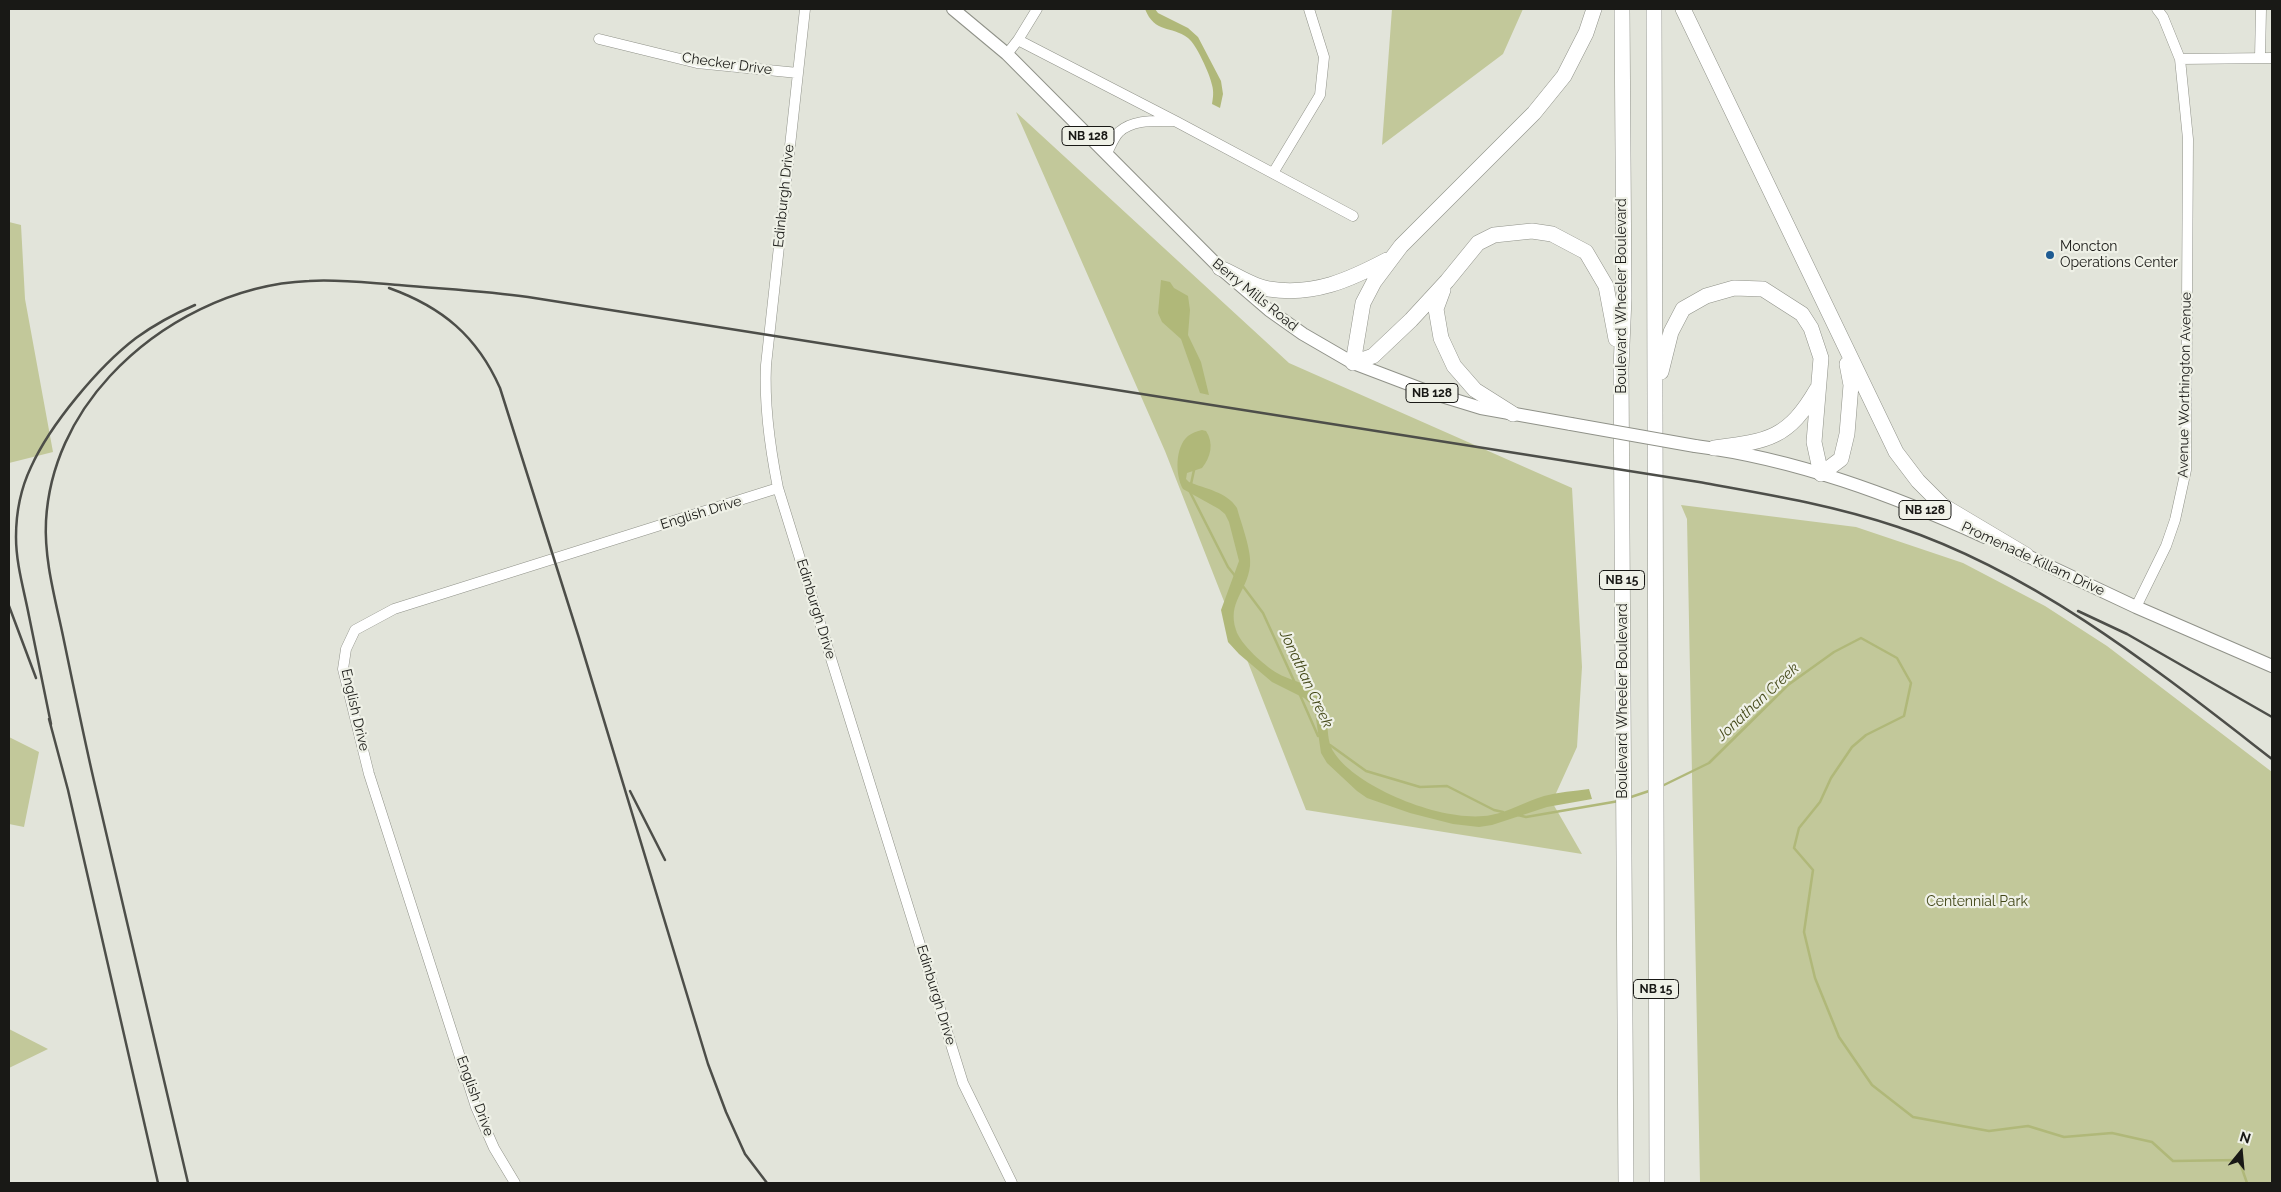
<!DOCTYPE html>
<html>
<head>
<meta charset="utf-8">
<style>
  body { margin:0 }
  #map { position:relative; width:2281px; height:1192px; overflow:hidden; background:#e2e4da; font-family:Raleway,sans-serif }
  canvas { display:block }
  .frame { position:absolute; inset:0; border:10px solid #191916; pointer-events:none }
  .north { position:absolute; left:2216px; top:1127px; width:50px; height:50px; -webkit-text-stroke:4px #eff1e7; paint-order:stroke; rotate:17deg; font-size:14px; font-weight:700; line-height:20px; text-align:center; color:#191916 }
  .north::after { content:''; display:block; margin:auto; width:18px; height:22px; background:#191916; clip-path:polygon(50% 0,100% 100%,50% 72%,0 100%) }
</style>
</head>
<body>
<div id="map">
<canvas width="2281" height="1192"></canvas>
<div class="frame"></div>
<div class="north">N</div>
</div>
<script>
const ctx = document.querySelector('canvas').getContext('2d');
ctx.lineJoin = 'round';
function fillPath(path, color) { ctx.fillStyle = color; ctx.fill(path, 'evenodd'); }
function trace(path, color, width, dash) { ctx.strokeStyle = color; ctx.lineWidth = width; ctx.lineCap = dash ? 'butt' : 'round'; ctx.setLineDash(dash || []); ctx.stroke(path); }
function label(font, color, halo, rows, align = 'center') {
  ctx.font = font + ' Raleway,sans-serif'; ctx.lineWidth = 4.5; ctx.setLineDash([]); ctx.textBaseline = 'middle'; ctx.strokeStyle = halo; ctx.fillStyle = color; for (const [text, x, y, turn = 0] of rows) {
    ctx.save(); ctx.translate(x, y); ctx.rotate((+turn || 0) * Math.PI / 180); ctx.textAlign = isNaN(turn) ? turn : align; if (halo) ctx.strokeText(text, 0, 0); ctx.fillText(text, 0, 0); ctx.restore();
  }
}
const green = new Path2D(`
  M 1392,9 L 1523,9 L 1503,54 L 1382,145 Z
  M 1016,112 L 1289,363 L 1572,488 L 1582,667 L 1577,747 L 1552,802 L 1582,854 L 1306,810 L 1165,451 Z
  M 9,222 L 21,225 L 25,299 L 53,452 L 9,463 Z
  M 1681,505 L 1856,527 L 1963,563 L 2045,606 L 2107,646 L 2272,772 L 2272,1183 L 1700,1183 L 1687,519 Z
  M 9,737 L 39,752 L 24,827 L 9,824 Z
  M 9,1029 L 48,1049 L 9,1068 Z`);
const water = new Path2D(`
  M 1145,9 L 1155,9 L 1158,13 L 1188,28 L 1198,37 L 1221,81 L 1223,94 L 1220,108 L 1212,104 C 1213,98 1214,92 1212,85 C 1210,74 1196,44 1188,38 C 1171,25 1155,34 1145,9 Z
  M 1161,280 L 1170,282 L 1174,288 L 1188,296 L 1190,310 L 1188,335 L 1201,362 L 1209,395 L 1200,393 L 1181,339 L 1162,322 L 1158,313 Z
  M 1202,430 L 1206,431 C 1214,443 1211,457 1202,468 L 1187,473 L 1186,479 L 1189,482 C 1206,489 1227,492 1237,508 C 1241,523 1252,551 1250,566 C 1247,592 1227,602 1236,630 C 1240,644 1265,666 1277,673 C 1289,680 1304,682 1315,691 C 1335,709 1321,735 1335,754 C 1360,790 1448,824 1491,815 C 1509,812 1526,801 1544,796 C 1559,792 1574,791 1589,789 L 1592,799 L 1547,807 L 1492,825 L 1479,827 L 1453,824 L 1410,813 L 1367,798 L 1357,791 L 1327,763 L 1321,753 L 1315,712 L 1311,704 L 1304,698 L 1272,682 L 1239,654 L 1228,642 L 1221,610 L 1239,561 L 1229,522 L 1225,514 L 1219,509 L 1183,489 C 1175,475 1175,447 1188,436 C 1192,433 1197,431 1202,430 Z`);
const stream = new Path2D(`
  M 1191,484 L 1194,470
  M 1190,492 L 1228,567 L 1236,577
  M 1242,585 L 1263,613 L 1295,683
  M 1300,695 L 1318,736
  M 1330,745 L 1366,771 L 1420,787 L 1447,786 L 1494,810 L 1503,812
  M 1662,786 L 1709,763 L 1788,685 L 1834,652 L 1861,638 L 1897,658 L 1911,683 L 1904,716 L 1866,735 L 1852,747 L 1831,778 L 1820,802 L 1799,828 L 1794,848 L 1813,870 L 1804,932 L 1815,978 L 1839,1037 L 1872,1085 L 1913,1117 L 1989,1131 L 2028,1126 L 2064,1137 L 2112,1133 L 2152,1142 L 2173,1161 L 2239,1160 L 2247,1183
  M 1628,798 L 1652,790
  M 1518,815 L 1526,817 L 1619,801`);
const minor = new Path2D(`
  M 805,9 L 766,365 C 764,407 770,448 778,488 L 963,1083 L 1012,1183
  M 599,39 L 697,63 L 798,73
  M 1018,40 L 1177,122 L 1353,216
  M 1007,54 L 1018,40 L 1037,9
  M 2260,58 L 2261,9
  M 2180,59 L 2272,58
  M 1107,153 C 1110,147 1114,137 1119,132 C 1133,119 1155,121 1173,121
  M 1273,173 L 1320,95 L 1324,57 L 1309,9
  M 2136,607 L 2166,546 L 2175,520 L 2186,470 L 2188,139 L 2180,59 L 2163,17 L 2157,9
  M 515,1183 L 494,1148 L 476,1107 L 369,774 L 343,669 L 346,649 L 355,630 L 394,609 L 778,488`);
const major = new Path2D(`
  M 953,9 L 1007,54 L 1220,268 L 1269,310 L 1303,334 L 1353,363 L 1432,393 L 1481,408 L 1571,424
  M 1695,446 C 1796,459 1892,495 1985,537
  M 2017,551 L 2136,607 L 2272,666`);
const highway = new Path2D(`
  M 1594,9 L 1586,33 L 1564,76 L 1534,113 L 1401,246 L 1374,282 L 1363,303 L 1353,363 L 1373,356 L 1411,320 L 1447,281 L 1478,243 L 1494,235 L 1532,231 L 1552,234 L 1586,252 L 1606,286 L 1616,339
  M 1622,9 L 1624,298 L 1621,368 L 1626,1183
  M 1654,9 L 1657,1183
  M 1683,9 L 1896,452 L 1918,481 L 1942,505 L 2026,555
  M 1220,268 C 1235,274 1253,287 1269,289 C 1314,296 1349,280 1387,260
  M 1443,290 L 1436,309 L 1441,338 L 1454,366 L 1475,390 L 1513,414
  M 1661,372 L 1671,332 L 1683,309 L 1706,296 L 1734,288 L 1763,289 L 1802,314 L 1811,328 L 1821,358 L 1814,442 L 1821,474 L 1841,459 L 1847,434 L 1851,385 L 1847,364
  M 1714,448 C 1768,441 1788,439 1817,389`);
const rail = new Path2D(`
  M 389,288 C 442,307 477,336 500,388 L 579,638 L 708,1064 L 726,1112 L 745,1154 L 767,1183
  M 9,606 L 36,678
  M 2078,611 L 2127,634 L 2272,717
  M 49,719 L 68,790 L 158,1183
  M 51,724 C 44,688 36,652 29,616 C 24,590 16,564 16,537 C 16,514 21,488 31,467 C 50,425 98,367 136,338 C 154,325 174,314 195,305
  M 630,791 L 665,860
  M 188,1183 C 156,1049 125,915 94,781 C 83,733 73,684 63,636 C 55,598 44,559 46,521 C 49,466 73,416 110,376 C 160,322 234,284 309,281 C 339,279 369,283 399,285 C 442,289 485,291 528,297 L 1699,482 C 1766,494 1833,505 1898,527 C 2038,574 2157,670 2272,759`);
const majorBridge = new Path2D(`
  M 1571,424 L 1695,446`);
const markers = [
  [2050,255,5,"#1e5b92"]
];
const shields = [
  [1088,136,52],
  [1432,393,52],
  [1925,510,52],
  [1622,580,45],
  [1656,989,45]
];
const shieldNames = [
  ["NB 128",1088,136],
  ["NB 128",1432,393],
  ["NB 128",1925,510],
  ["NB 15",1622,580],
  ["NB 15",1656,989]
];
const streetNames = [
  ["Checker Drive",727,64,8],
  ["Edinburgh Drive",784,196,-84],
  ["Berry Mills Road",1255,295,39],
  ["Boulevard Wheeler Boulevard",1622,296,-90],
  ["Avenue Worthington Avenue",2185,385,-89],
  ["English Drive",701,513,-17],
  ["Promenade Killam Drive",2033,559,25],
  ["Edinburgh Drive",816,609,73],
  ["Boulevard Wheeler Boulevard",1623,701,-90],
  ["English Drive",355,710,77],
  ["Edinburgh Drive",936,995,73],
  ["English Drive",475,1096,70]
];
const poiNames = [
  ["Moncton",2060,247],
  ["Operations Center",2060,263]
];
const parkNames = [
  ["Centennial Park",1977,902]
];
const waterNames = [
  ["Jonathan Creek",1306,679,65],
  ["Jonathan Creek",1758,702,-43]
];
fillPath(green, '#c2c89a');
fillPath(water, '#b0b879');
trace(stream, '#b0b879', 2.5);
trace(minor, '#909289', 11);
trace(major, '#909289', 14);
trace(highway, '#909289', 16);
trace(minor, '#fff', 10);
trace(major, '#fff', 12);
trace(highway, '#fff', 15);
trace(rail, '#4d4e49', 2.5);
trace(majorBridge, '#909289', 14, []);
trace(majorBridge, '#fff', 12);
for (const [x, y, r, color] of markers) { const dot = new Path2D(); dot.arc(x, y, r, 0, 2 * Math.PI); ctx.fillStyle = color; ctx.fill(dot); trace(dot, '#eff1e7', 2); }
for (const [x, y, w] of shields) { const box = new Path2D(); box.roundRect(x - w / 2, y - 9.5, w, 19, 4); ctx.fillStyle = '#eff1e7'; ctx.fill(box); trace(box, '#191916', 1); }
label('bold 12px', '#191916', null, shieldNames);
label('14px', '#191916', '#eff1e7', streetNames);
label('14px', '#191916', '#eff1e7', poiNames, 'left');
label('14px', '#424718', '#eff1e7', parkNames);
label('italic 15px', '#454a1a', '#eff1e7', waterNames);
</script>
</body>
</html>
